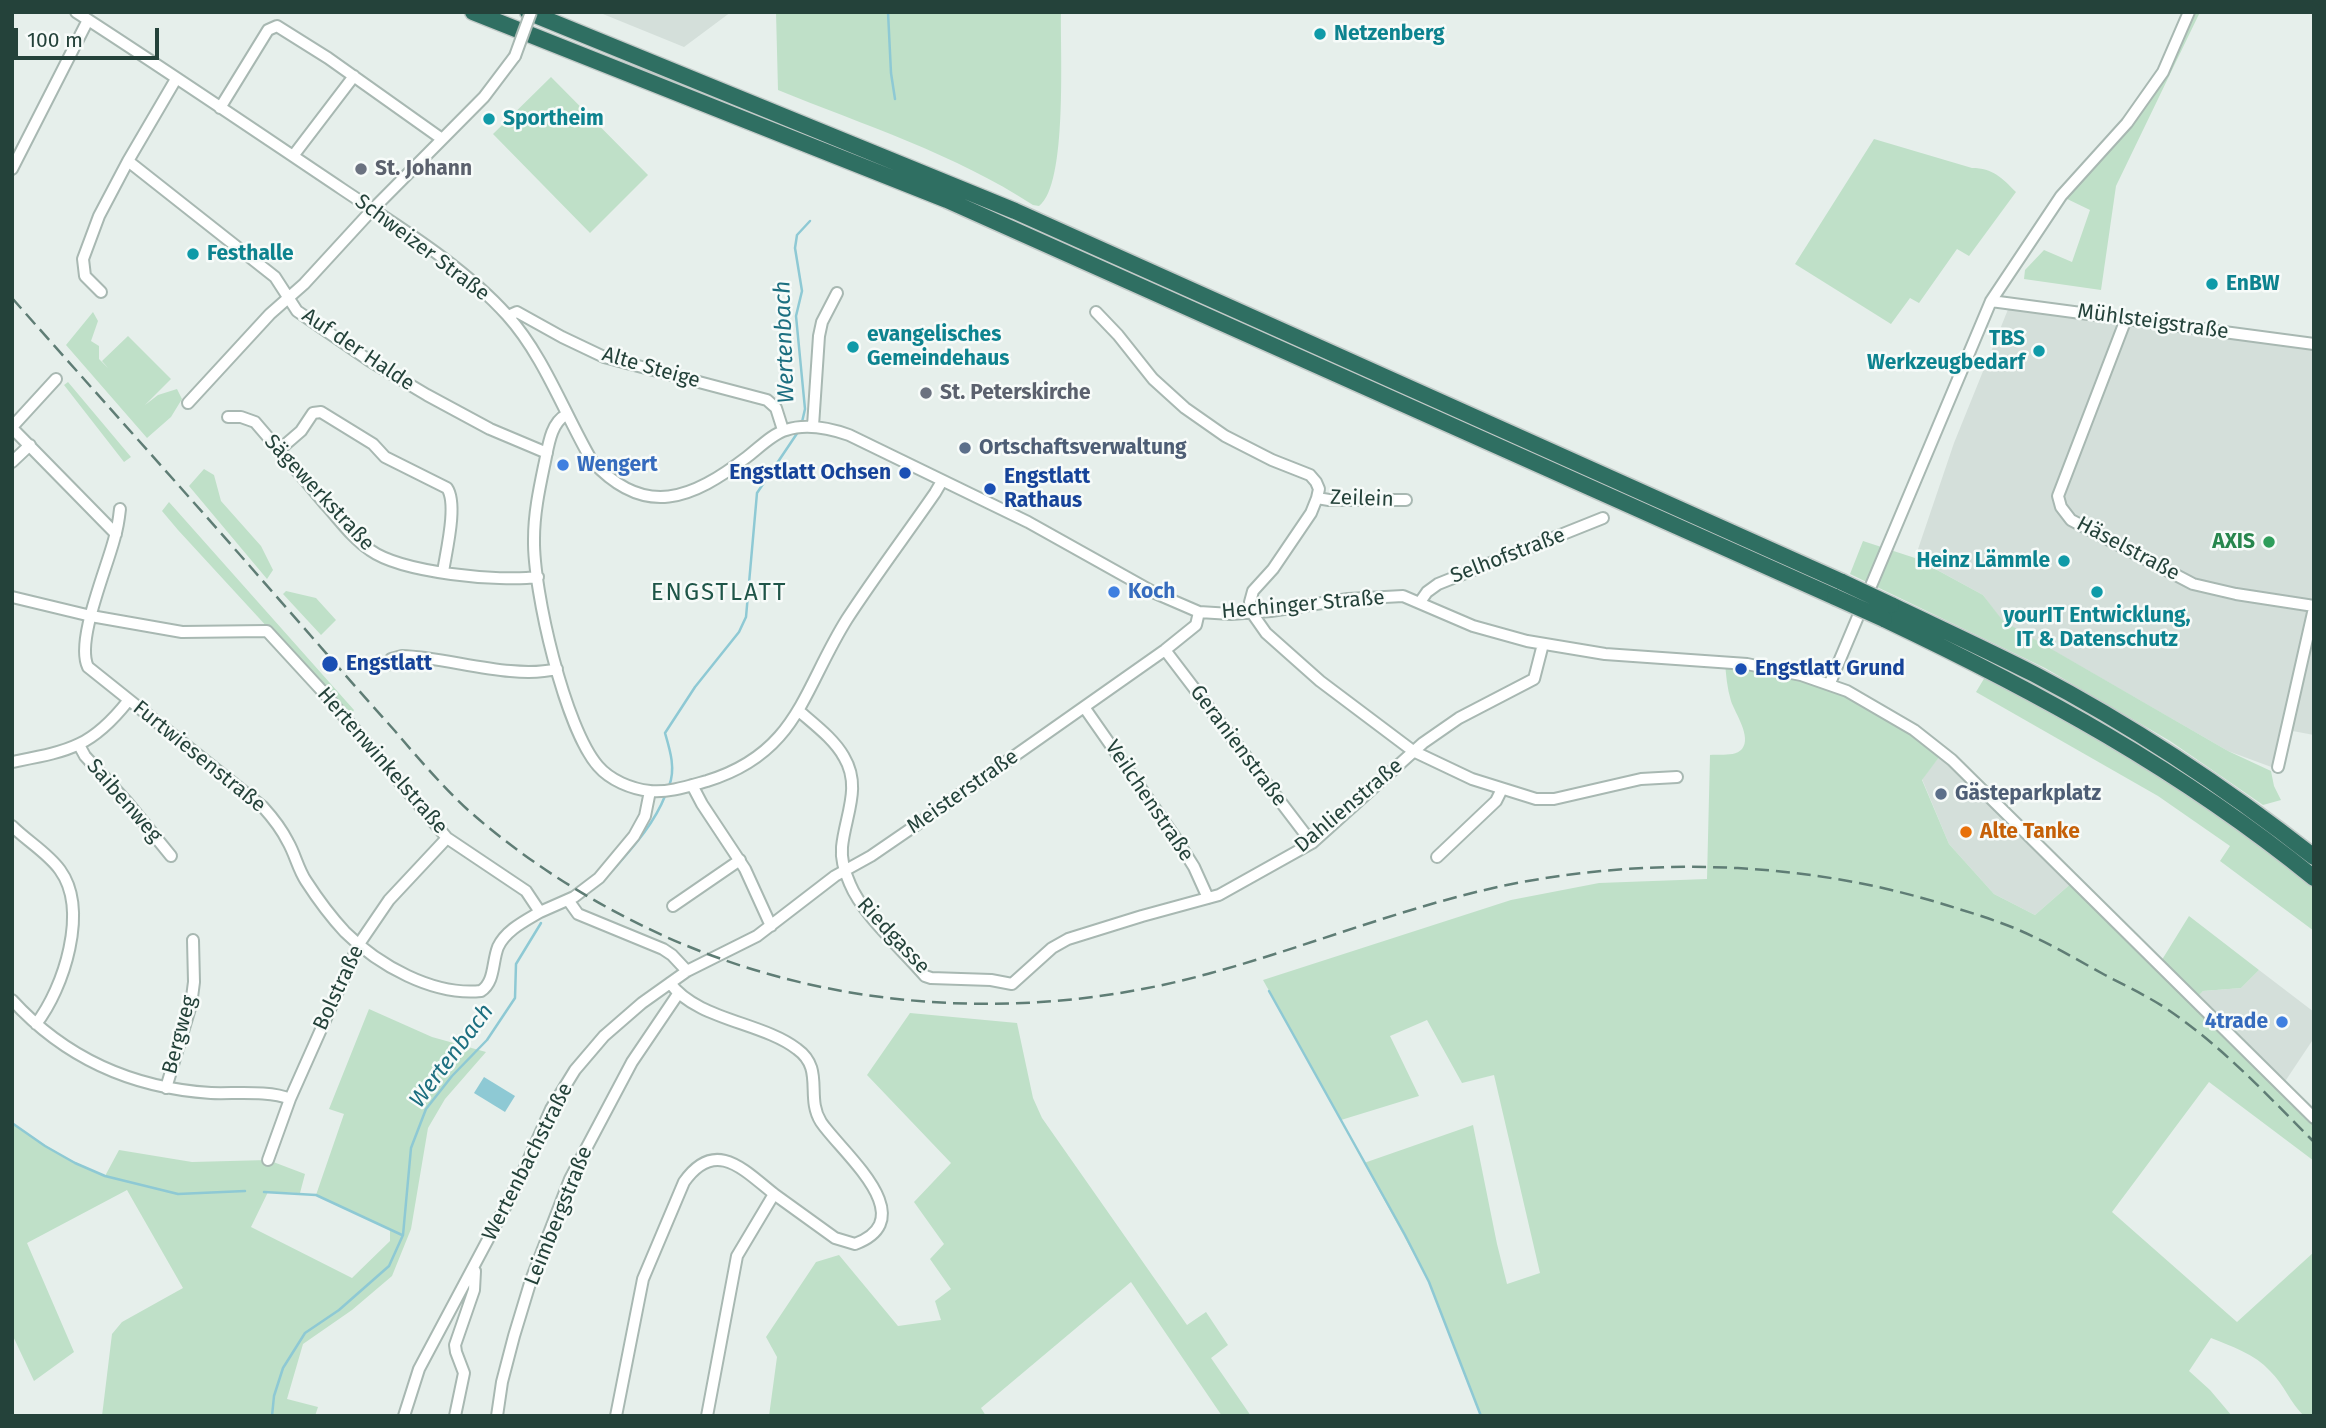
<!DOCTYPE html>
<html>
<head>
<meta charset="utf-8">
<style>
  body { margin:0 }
  #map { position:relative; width:2326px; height:1428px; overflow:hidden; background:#e6efeb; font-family:"Fira Sans",sans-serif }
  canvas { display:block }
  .frame { position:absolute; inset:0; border:14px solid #24423a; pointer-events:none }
  .scale { position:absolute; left:14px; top:28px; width:145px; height:32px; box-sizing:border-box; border:4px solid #24423a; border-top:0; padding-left:9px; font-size:21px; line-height:24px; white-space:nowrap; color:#24423a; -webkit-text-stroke:5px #f7fbf9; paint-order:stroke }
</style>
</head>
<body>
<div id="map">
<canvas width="2326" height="1428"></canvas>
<div class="frame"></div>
<div class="scale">100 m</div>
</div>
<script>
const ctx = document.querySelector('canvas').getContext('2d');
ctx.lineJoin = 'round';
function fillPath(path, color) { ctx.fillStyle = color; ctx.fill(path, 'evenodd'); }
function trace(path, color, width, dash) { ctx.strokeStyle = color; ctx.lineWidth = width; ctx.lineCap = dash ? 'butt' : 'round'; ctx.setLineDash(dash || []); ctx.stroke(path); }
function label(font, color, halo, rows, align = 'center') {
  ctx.font = font + ' "Fira Sans",sans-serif'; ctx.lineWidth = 5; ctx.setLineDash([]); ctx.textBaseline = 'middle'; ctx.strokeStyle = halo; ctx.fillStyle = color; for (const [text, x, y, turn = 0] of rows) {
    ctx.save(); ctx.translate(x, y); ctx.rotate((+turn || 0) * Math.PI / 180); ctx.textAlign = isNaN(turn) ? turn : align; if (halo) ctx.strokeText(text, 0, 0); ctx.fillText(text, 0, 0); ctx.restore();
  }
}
const built = new Path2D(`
  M 598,12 L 731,12 L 684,47 Z
  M 2011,302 L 2314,344 L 2314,735 L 2282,729 L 2274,768 L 2228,751 L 2002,621 L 1983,595 L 1915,558 L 1954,443 Z
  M 1943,752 L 2075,880 L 2035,915 L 1994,894 L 1949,844 L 1922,779 Z
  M 2259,970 L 2314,1012 L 2314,1038 L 2282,1086 L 2195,998 L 2203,991 L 2241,988 Z`);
const green = new Path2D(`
  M 776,12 L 1061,12 C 1060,49 1068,185 1039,206 L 1033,205 C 955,154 864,125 778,90 Z
  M 2189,12 L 2200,12 L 2116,186 L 2101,290 L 2024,279 L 2025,270 L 2044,250 L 2072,262 L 2090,210 L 2061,196 L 2163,72 Z
  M 551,77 L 648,175 L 590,233 L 493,134 Z
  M 1874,139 L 1972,168 C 1993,168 2002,178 2016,192 L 1969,256 L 1957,249 L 1919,303 L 1910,298 L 1891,324 L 1795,264 Z
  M 93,312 L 98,321 L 91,341 L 99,346 L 99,359 L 108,368 L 102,361 L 128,336 L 171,379 L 145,405 L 158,395 L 177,389 L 182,399 L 171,417 L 147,438 L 66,345 Z
  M 68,382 L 131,457 L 124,462 L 64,385 Z
  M 204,469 L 214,475 L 221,501 L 261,546 L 273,570 L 267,579 L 189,486 Z
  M 169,502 L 354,710 L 350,717 L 178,530 L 162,511 Z
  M 1863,541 L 1915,558 L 1983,595 L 2003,621 L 2228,751 L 2271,771 L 2274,786 L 2281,800 L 2263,805 L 2170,741 L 2045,668 L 1850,574 Z
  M 286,591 L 316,598 L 336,620 L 321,635 L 283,594 Z
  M 1725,662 L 1830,683 L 1943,752 L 1922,780 L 1949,844 L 1994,894 L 2035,915 L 2075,880 L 2160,963 L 2189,916 L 2259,970 L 2241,988 L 2203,991 L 2195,999 L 2314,1118 L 2314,1161 L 2209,1082 L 2112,1212 L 2237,1322 L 2314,1252 L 2314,1416 L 2304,1416 C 2290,1403 2284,1384 2270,1371 C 2255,1354 2231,1346 2211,1338 L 2189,1371 L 2210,1390 L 2232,1416 L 1481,1416 L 1429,1282 L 1364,1163 L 1473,1125 L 1497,1244 L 1507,1284 L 1540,1273 L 1494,1075 L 1462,1083 L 1427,1020 L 1390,1036 L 1419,1096 L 1341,1120 L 1263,980 L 1511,900 L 1599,883 L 1707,879 L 1710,755 C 1719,754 1735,757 1742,749 C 1752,737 1735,713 1731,701 C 1727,688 1726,675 1725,662 Z
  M 1985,677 C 2100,738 2212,805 2314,888 L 2314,931 L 2220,861 L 2230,846 L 2158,796 L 1976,692 Z
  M 369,1009 L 432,1037 L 486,1052 L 445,1099 L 428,1128 L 411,1229 L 392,1276 L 352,1310 L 303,1344 L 287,1399 L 318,1407 L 315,1416 L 102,1416 L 112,1334 L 122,1322 L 183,1288 L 127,1190 L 27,1243 L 74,1352 L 34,1381 L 12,1334 L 12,1123 C 42,1144 71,1162 105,1176 L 119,1150 L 192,1162 L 268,1160 L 305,1174 L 300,1193 L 268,1192 L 251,1227 L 352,1278 L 390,1241 L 390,1229 L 316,1195 L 344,1114 L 329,1109 Z
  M 910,1013 L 1017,1023 L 1033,1098 L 1042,1118 L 1187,1325 L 1206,1312 L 1228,1345 L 1211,1358 L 1251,1416 L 1222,1416 L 1131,1282 L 981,1408 L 986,1416 L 769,1416 L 777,1357 L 766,1337 L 816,1262 L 839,1255 L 898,1326 L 941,1320 L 935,1301 L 951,1289 L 930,1259 L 944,1244 L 914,1202 L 951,1163 L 867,1075 Z`);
const water = new Path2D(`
  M 484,1077 L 515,1096 L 505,1112 L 474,1093 Z`);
const stream = new Path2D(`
  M 888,12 L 891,73 L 895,99
  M 802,422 L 805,409 L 796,316 L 802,291 L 795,248 L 797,235 L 810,221
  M 669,786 C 676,769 670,750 665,733 L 695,687 L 739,632 L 746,617 L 757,493 L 798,432
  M 613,870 C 633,847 654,824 665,796
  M 1269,991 L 1405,1235 L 1429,1282 L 1481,1416
  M 12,1123 L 45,1146 L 75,1163 L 105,1176 L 178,1194 L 245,1191
  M 264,1192 L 316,1195 L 402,1235
  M 272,1416 L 274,1396 L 283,1368 L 305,1333 L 339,1310 L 389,1266 L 403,1235 L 411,1148 L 426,1109 L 452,1076 L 487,1040 L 515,998 L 516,964 L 541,923`);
const minor = new Path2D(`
  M 76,12 C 166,70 254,130 342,189 C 397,226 462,265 507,315 C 544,356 564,413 592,461 C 645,519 692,499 747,457 C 759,448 772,434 786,430 C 807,423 829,428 849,435 L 1028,522 L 1155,593 L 1199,612 L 1231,614 L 1271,611 L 1348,599 L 1403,596 L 1473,626 L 1527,641 L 1605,654 L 1747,664 L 1801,675 L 1847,691 L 1914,730 L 1952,760 L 2314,1118
  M 220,108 L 268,30 L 277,26 L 328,58 L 442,139
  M 293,156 L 354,76
  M 128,161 L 275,277 L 297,311 L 370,361 L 427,395 L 490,429 L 547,453
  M 12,169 L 88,20
  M 101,292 L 85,276 L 83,259 L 99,216 L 128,161 L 176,79
  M 1991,301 L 2314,344
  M 1096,312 L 1118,335 L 1153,379 L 1185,408 L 1225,436 L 1272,460 L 1310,475 L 1316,482 L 1319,489 L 1317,498 L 1311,513 L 1273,569 L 1253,591 L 1250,602 L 1252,613 L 1266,633 L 1320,681 L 1413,751 L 1472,779 L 1536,799 L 1554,799 L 1641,779 L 1677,777
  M 508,316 L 517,312 L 562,337 L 604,357 L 767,400 L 776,408 L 783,430
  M 2126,319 L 2058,496 L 2061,507 L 2071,520 L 2193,584 L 2236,594 L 2314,606
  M 188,403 L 270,314 L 304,284 L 372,210 L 484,97 L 515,56
  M 566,415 C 550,423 548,449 544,466 C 539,490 534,514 534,539 C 533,591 565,728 598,766 C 610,780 631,789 650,791 C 668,793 689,786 707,781 C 798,753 803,689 847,619 C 875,576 906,535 935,493 L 942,481
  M 228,417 L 241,417 L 255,422 C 278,449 302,476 325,504 C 339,519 352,538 370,550 C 402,573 499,582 538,577
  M 813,426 L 819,336 L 822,322 L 837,293
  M 12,427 L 56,379
  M 12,428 L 116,534
  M 279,450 L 301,431 L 313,413 L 321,412 L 373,444 L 385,457 L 447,488 C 458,504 446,552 443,572
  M 12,462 L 30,445
  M 1317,498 L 1329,500 L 1406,500
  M 120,509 C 119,518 118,527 115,536 C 108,566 75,641 88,667 L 263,807 C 273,818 281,828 288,842 C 295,854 298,869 306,881 C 317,898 331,917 345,932 C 378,965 433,996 481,991 C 495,982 492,962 498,947 C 506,930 525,921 540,912
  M 12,597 L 91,616 L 182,632 L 267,631 L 324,693 L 447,838 L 526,891 L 540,912 L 574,897 L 599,878 L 634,836 L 645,816 L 650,791
  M 1420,602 L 1427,592 L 1438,584 L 1603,518
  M 1165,650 L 1312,843
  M 387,665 L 391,659 L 402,656 C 448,657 511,680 557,669
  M 1830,683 L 1991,301 L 2061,196 L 2127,123 L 2163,72 L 2189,12
  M 1084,707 L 1177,840 L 1194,867 L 1208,898
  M 799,711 C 815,725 834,739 844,757 C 862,787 845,816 842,847 C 841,858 845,873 850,884 C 862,914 903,950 925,976 L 931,978 L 991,980 L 1012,984 L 1052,948 L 1068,939 L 1142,916 L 1219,895 L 1312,843 L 1423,743 L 1459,718 L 1534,679 L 1543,644
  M 79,745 L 85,756 L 127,802 L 171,856
  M 12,762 C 68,751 91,748 128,701
  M 2278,767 L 2314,608
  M 692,785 L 702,804 L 745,869 L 771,926
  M 12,826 C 27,841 48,853 60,870 C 89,910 64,988 36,1024
  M 1437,857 L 1496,801 L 1502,789
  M 568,900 L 578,914 L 663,949 L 672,955 L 687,971
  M 673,906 L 740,860
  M 670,983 C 697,1020 762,1022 797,1049 C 825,1069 805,1097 821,1122 C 841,1152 924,1218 855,1244 L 835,1238 L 774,1194 L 737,1256 L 707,1416
  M 12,1000 C 65,1058 132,1088 211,1093 C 233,1094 270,1090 290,1099
  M 166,1088 L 191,1005 L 194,982 L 193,940
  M 268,1160 L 290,1099 L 359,944 L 389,900 L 447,838
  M 404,1416 L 419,1369 L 518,1183 L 551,1109 L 575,1070 L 604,1036 L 642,1003 L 687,971 L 757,936 L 835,876 L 871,856 L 922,821 L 1165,650 L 1196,625 L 1199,612
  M 455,1416 L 464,1373 L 456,1352 L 455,1345 L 474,1290 L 475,1271
  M 497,1416 L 502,1382 L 514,1336 L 531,1280 L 570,1179 L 632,1062 L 678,994
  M 616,1416 L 643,1279 L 684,1182 C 715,1138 743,1169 774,1194`);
const highway = new Path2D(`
  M 473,12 L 947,200 L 1835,597
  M 528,12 L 1015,211 L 1842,582
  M 1891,605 C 1939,628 1987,650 2034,674 C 2133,726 2226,788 2314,857
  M 1884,619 C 2038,692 2181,770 2314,878`);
const rail = new Path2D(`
  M 12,298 C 95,392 179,485 262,580 C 306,630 350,681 395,731 C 418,758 442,786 468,810 C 521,857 583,897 647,928 C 821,1012 1025,1025 1211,973 C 1310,946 1406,906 1507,885 C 1651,856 1805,861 1946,905 C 1975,914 2006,923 2034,937 C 2058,948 2081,962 2105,975 C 2124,985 2145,995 2164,1007 C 2220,1044 2266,1094 2314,1142`);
const minorBridge = new Path2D(`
  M 515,56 L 531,12`);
const highwayBridge = new Path2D(`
  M 1842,582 L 1891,605
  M 1835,597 L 1884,619`);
const markers = [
  [1320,34,7,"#0f9aa8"],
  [489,119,7,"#0f9aa8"],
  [361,169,7,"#6b7280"],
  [193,254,7,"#0f9aa8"],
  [2212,284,7,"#0f9aa8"],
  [853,347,7,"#0f9aa8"],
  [2039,351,7,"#0f9aa8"],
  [926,393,7,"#6b7280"],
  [965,448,7,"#5c6f8a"],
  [563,465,7,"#3f7fe0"],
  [905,473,7,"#1a4fb4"],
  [990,489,7,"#1a4fb4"],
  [2269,542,7,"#2e9e5b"],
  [2064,561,7,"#0f9aa8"],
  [1114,592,7,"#3f7fe0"],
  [2097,592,7,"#0f9aa8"],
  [330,664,9,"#1a4fb4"],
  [1741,669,7,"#1a4fb4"],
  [1941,794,7,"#5c6f8a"],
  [1966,832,7,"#e8710a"],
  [2282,1022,7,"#3f7fe0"]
];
const cultureNames = [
  ["Netzenberg",1334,34],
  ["Sportheim",503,119],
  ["Festhalle",207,254],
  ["EnBW",2226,284],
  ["evangelisches",867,335],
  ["Gemeindehaus",867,359],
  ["TBS",2025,339,"right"],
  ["Werkzeugbedarf",2025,363,"right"],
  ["Heinz Lämmle",2050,561,"right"],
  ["yourIT Entwicklung,",2097,616,"center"],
  ["IT & Datenschutz",2097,640,"center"]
];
const worshipNames = [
  ["St. Johann",375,169],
  ["St. Peterskirche",940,393]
];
const streetNames = [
  ["Schweizer Straße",422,248,37],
  ["Mühlsteigstraße",2153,322,8],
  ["Auf der Halde",358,350,34],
  ["Alte Steige",651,368,16],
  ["Sägewerkstraße",319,493,47],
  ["Zeilein",1362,499,2],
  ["Häselstraße",2128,549,28],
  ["Selhofstraße",1508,556,-21],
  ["Hechinger Straße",1303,605,-5],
  ["Geranienstraße",1238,746,53],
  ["Furtwiesenstraße",199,757,39],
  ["Hertenwinkelstraße",382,761,49],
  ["Meisterstraße",963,792,-35],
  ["Saibenweg",124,801,49],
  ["Veilchenstraße",1149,801,56],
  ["Dahlienstraße",1349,806,-40],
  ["Riedgasse",893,936,47],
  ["Bolstraße",339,988,-65],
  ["Bergweg",180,1035,-75],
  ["Wertenbachstraße",528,1162,-63],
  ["Leimbergstraße",559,1216,-68]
];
const serviceNames = [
  ["Ortschaftsverwaltung",979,448],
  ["Gästeparkplatz",1955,794]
];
const shopNames = [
  ["Wengert",577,465],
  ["Koch",1128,592],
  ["4trade",2268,1022,"right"]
];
const transitNames = [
  ["Engstlatt Ochsen",891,473,"right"],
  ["Engstlatt",1004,477],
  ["Rathaus",1004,501],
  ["Engstlatt",346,664],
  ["Engstlatt Grund",1755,669]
];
const leisureNames = [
  ["AXIS",2255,542]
];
const foodNames = [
  ["Alte Tanke",1980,832]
];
const waterNames = [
  ["Wertenbach",785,342,-92],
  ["Wertenbach",452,1056,-53]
];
const quarterNames = [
  ["ENGSTLATT",719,593]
];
fillPath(built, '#d4dfda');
fillPath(green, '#bfe0c8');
fillPath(water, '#8ec9d4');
trace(stream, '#8ec9d4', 2.5);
trace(minor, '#a8b8b2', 14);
trace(highway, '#c2cac8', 19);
trace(minor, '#fff', 10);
trace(highway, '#2f6f62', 16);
trace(rail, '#5f7d75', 2.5, [14, 7]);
trace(minorBridge, '#a8b8b2', 14, []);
trace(highwayBridge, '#c2cac8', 19, []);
trace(minorBridge, '#fff', 10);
trace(highwayBridge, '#2f6f62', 16);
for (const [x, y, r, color] of markers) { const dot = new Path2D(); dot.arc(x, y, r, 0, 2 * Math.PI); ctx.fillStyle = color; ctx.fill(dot); trace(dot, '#f7fbf9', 2.5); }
label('bold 21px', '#0d838f', '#f7fbf9', cultureNames, 'left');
label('bold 21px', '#5b616d', '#f7fbf9', worshipNames, 'left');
label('21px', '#24423a', '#f7fbf9', streetNames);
label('bold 21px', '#4e5e75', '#f7fbf9', serviceNames, 'left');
label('bold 21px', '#366cbe', '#f7fbf9', shopNames, 'left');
label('bold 21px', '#164399', '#f7fbf9', transitNames, 'left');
label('bold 21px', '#27864d', '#f7fbf9', leisureNames, 'right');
label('bold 21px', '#c56008', '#f7fbf9', foodNames, 'left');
label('italic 23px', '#1c6f80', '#f7fbf9', waterNames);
ctx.letterSpacing = '2px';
label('24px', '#1f5548', '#f7fbf9', quarterNames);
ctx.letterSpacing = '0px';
</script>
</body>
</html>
